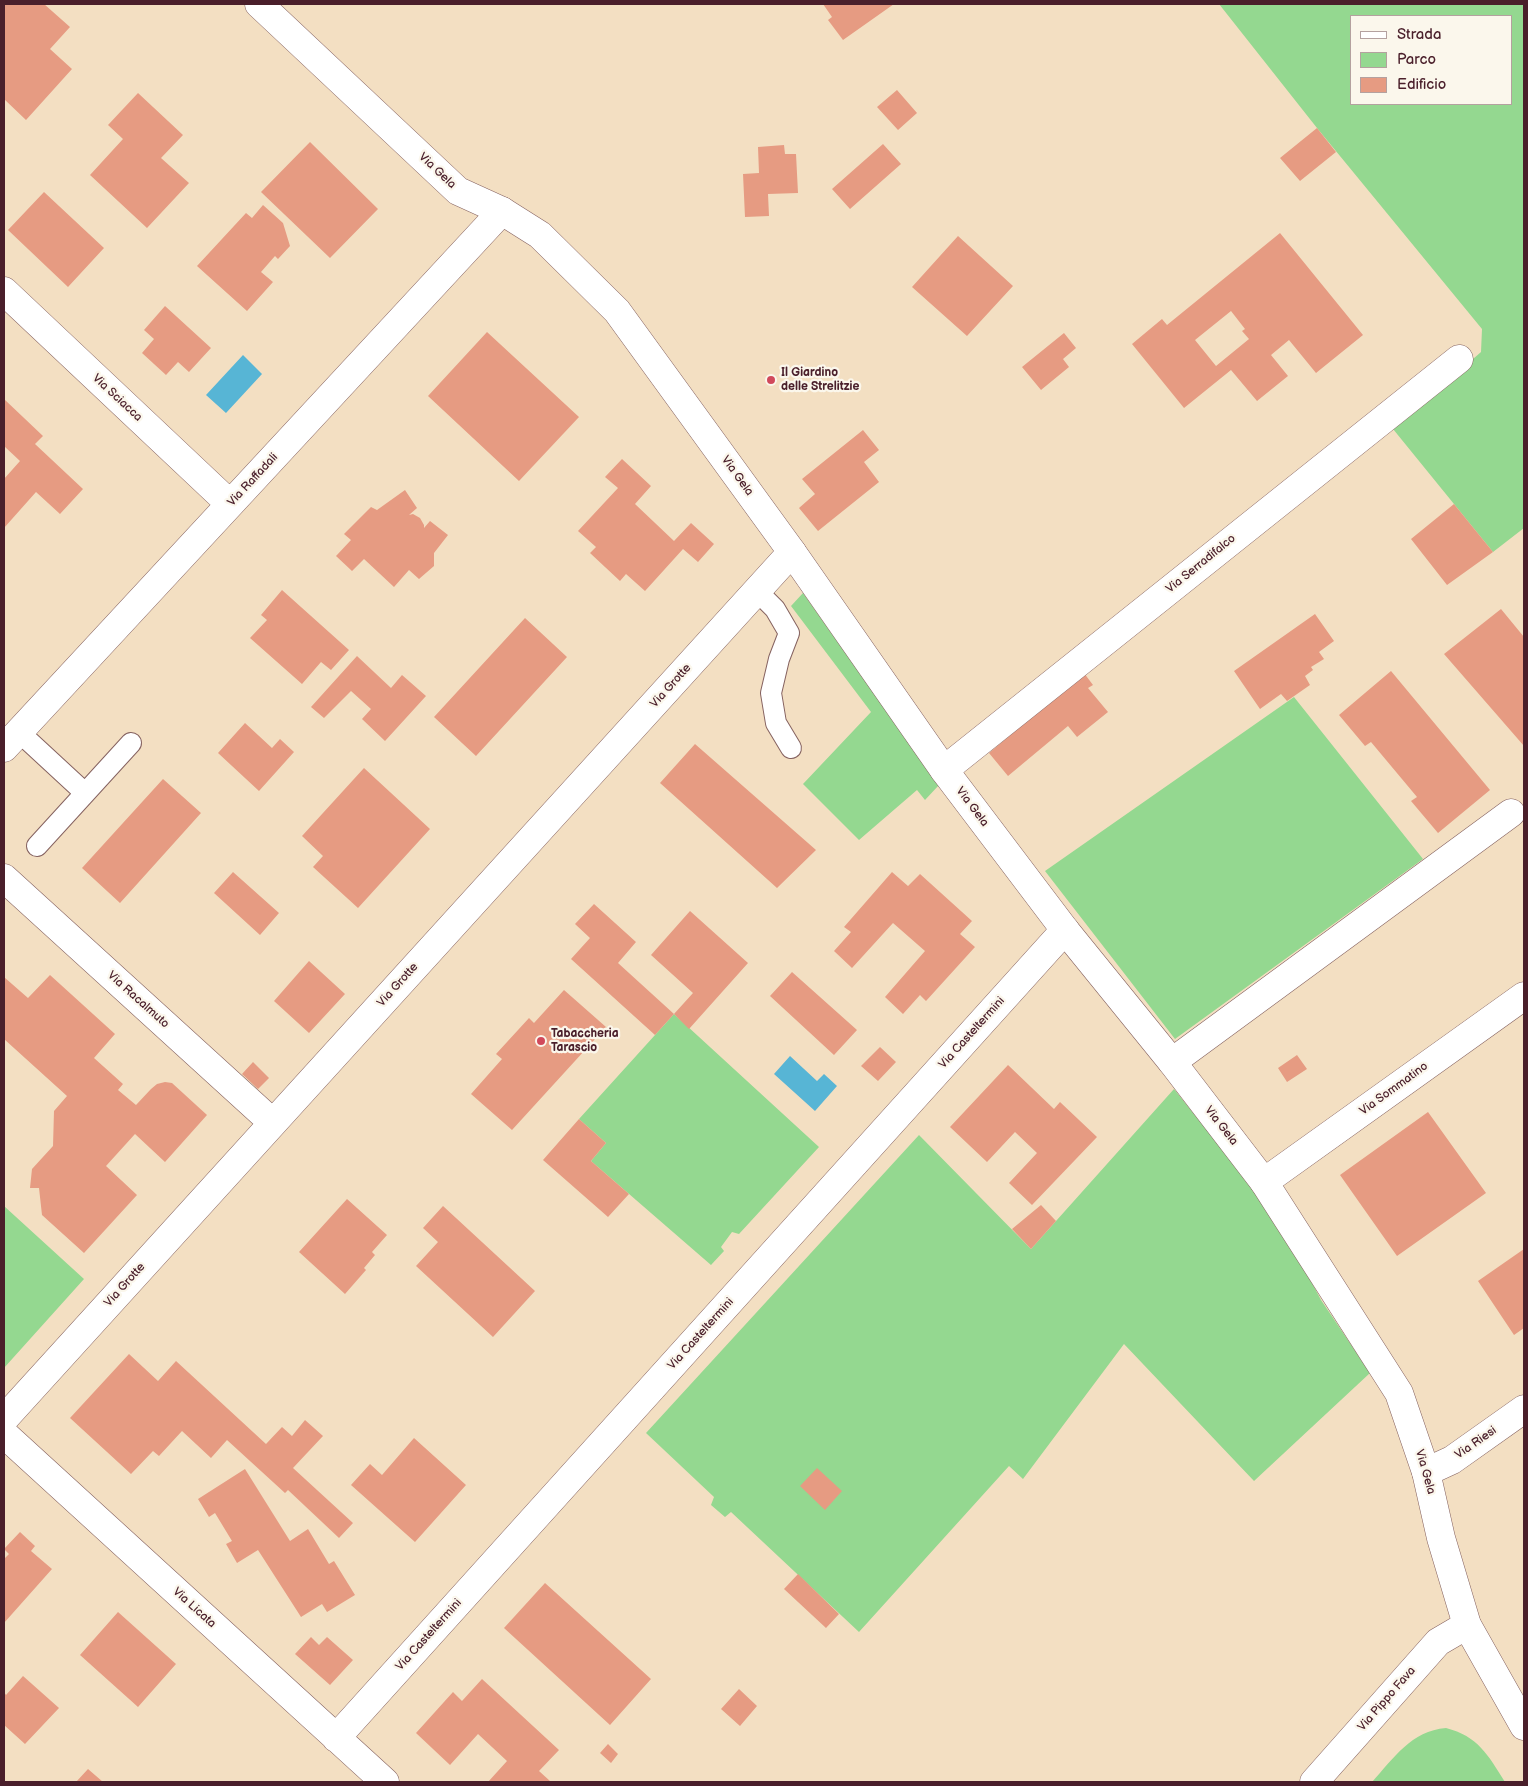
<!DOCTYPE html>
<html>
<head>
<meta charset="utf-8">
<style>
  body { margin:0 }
  #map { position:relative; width:1528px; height:1786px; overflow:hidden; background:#f3dfc2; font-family:"Balsamiq Sans",sans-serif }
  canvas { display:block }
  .frame { position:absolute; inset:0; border:5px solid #4a1f2b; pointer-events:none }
  .legend { position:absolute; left:1350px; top:15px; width:162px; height:90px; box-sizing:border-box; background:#fbf7ec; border:1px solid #b4a19f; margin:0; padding:6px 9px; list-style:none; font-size:15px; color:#4a1f2b }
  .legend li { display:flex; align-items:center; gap:10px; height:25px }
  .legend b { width:25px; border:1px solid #b4a19f }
</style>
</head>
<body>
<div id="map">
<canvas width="1528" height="1786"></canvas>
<div class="frame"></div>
<ul class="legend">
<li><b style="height:6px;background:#fff"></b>Strada</li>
<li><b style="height:14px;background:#94d890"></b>Parco</li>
<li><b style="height:14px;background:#e69b82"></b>Edificio</li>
</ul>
</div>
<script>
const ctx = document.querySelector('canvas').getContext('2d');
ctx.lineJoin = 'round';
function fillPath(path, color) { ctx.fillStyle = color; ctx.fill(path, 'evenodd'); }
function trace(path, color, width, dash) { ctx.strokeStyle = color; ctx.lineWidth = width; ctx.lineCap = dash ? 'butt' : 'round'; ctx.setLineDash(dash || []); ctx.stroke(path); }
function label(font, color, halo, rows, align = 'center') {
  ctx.font = font + ' "Balsamiq Sans",sans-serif'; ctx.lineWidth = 4.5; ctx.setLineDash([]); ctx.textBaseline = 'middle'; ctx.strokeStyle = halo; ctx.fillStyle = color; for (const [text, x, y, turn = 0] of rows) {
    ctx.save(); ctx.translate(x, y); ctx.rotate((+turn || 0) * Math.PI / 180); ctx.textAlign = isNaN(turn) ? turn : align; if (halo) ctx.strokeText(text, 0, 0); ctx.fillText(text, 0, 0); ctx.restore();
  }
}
const green = new Path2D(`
  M 1219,4 L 1524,4 L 1524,528 L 1493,552 L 1393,429 L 1481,352 L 1482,329 L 1317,128 ZM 1352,16 L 1512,16 L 1512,104 L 1352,104 Z
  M 803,593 L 939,785 L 925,800 L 917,790 L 859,840 L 803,784 L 871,712 L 791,606 Z
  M 1294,697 L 1423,859 L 1175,1039 L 1045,871 Z
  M 674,1014 L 819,1147 L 739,1234 L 732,1232 L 721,1247 L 724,1251 L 711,1265 L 591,1161 L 606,1143 L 579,1119 Z
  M 1174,1089 L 1247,1180 L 1301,1262 L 1321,1300 L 1370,1373 L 1254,1481 L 1124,1344 L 1023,1479 L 1009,1466 L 859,1632 L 731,1512 L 725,1517 L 711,1505 L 714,1497 L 646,1433 L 919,1135 L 1031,1249 Z
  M 4,1206 L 84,1279 L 4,1368 Z
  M 1446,1728 C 1478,1736 1488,1755 1505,1782 L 1372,1782 C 1394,1758 1411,1731 1446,1728 Z`);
const water = new Path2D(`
  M 243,355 L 262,374 L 226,413 L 206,395 Z
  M 790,1056 L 817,1081 L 824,1074 L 837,1086 L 815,1111 L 774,1074 Z`);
const building = new Path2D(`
  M 6,4 L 44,4 L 70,27 L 50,49 L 72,69 L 26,120 L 4,99 L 4,6 Z
  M 823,4 L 894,4 L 843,40 L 828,20 L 832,17 Z
  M 897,90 L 917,113 L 898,130 L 877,107 Z
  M 138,93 L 183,135 L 161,158 L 189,183 L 147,228 L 90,175 L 123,139 L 108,125 Z
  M 1317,128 L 1336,152 L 1300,181 L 1280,158 Z
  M 310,142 L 378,209 L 330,258 L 261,192 Z
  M 883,144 L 901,164 L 850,209 L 832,189 Z
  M 784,145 L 785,154 L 796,154 L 798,193 L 768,194 L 769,216 L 745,217 L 743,174 L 759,173 L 758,147 Z
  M 44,192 L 104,248 L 68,287 L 8,230 Z
  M 263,205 L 283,223 L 290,246 L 278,259 L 275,256 L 261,272 L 273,282 L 247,311 L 197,266 L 246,213 L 252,218 Z
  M 1280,233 L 1363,335 L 1316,373 L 1289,340 L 1271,355 L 1288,376 L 1257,401 L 1231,370 L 1184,408 L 1132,344 L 1162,319 L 1167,325 ZM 1231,311 L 1245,329 L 1242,331 L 1249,339 L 1216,366 L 1195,340 Z
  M 958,236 L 1013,286 L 967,336 L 912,287 Z
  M 165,306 L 211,348 L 189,372 L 178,362 L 166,375 L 142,353 L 154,339 L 144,330 Z
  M 487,332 L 579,417 L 519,481 L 428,396 Z
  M 1064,333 L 1076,348 L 1063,359 L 1069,367 L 1041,390 L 1022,367 Z
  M 4,399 L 43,436 L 35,444 L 83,489 L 60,514 L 36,492 L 4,528 L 4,479 L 20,461 L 4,446 Z
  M 863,430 L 879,450 L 864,462 L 879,482 L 818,531 L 799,508 L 815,494 L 802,479 Z
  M 622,459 L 651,486 L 635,504 L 674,541 L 691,523 L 714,544 L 698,562 L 683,549 L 645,591 L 626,574 L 620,581 L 590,553 L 596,547 L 578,531 L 618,488 L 605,477 Z
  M 405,490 L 417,508 L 409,515 L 413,514 L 420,518 L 424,525 L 424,528 L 430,521 L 448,535 L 434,553 L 434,566 L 419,579 L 409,570 L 394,587 L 364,559 L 352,571 L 336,556 L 351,540 L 344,534 L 371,507 L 377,510 Z
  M 1454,504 L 1493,552 L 1447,585 L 1411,539 Z
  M 282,590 L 349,650 L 331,670 L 321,662 L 302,684 L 250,638 L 267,620 L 261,615 Z
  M 1501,609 L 1524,637 L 1524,746 L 1444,654 Z
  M 1315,614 L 1334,641 L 1319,652 L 1324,659 L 1311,667 L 1313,670 L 1305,676 L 1310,685 L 1287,701 L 1281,694 L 1260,709 L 1234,671 Z
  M 525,618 L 567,657 L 476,756 L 434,717 Z
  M 357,656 L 391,688 L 402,675 L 426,696 L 385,741 L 362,719 L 371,709 L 351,691 L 324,718 L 311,707 Z
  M 1391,671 L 1490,790 L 1438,833 L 1411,801 L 1417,797 L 1371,742 L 1365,746 L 1339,715 Z
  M 1084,673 L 1093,685 L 1088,688 L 1108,712 L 1077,737 L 1068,726 L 1008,776 L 989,753 Z
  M 245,723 L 272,748 L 280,739 L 294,752 L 259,791 L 218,753 Z
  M 695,744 L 816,850 L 777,888 L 660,783 Z
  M 364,768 L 430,829 L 358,908 L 313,867 L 323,856 L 302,836 Z
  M 163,779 L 201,813 L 120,903 L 82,868 Z
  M 233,872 L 279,913 L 260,935 L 214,893 Z
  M 892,872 L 908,886 L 920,874 L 972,921 L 960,934 L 975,947 L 926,1001 L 920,995 L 903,1014 L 885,997 L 925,951 L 893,923 L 852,968 L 834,951 L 851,932 L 844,927 Z
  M 594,904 L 636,942 L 618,963 L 674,1014 L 655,1035 L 571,959 L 590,938 L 575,924 Z
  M 690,911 L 748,963 L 689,1029 L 674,1014 L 693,993 L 651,955 Z
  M 309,961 L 345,994 L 309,1033 L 274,1001 Z
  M 792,972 L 857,1030 L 834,1055 L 770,996 Z
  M 50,975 L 115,1034 L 94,1058 L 123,1084 L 118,1090 L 136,1105 L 151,1089 L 157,1084 L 165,1082 L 172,1083 L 207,1115 L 165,1162 L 135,1134 L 106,1166 L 137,1195 L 84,1253 L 42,1215 L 39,1188 L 30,1188 L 32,1169 L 53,1146 L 54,1111 L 67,1096 L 4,1039 L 4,977 L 28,998 Z
  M 564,990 L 606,1027 L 512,1130 L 471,1094 L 502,1059 L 496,1054 L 529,1018 L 534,1023 Z
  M 880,1047 L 896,1062 L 878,1081 L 861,1066 Z
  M 1297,1055 L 1307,1069 L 1287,1082 L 1278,1068 Z
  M 253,1062 L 269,1078 L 258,1089 L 242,1074 Z
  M 1008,1065 L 1054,1109 L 1060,1102 L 1097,1137 L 1032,1205 L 1009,1183 L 1037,1153 L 1015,1132 L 987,1162 L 950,1127 Z
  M 1428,1112 L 1486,1193 L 1397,1256 L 1340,1175 Z
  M 579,1119 L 606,1143 L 591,1161 L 629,1194 L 608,1217 L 543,1160 Z
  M 347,1199 L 387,1235 L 372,1252 L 375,1255 L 364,1268 L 366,1270 L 345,1294 L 299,1252 Z
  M 1041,1205 L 1056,1221 L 1031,1249 L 1012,1229 Z
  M 443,1206 L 535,1291 L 493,1337 L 416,1266 L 438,1242 L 423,1228 Z
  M 1524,1249 L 1524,1328 L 1514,1335 L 1478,1281 Z
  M 129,1354 L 158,1381 L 176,1361 L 266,1444 L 282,1427 L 292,1436 L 305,1420 L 323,1436 L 293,1468 L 353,1523 L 339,1538 L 288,1490 L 285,1493 L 227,1440 L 211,1458 L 182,1431 L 159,1456 L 153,1451 L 131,1474 L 70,1418 Z
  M 414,1438 L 466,1485 L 415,1542 L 351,1485 L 370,1464 L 382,1475 Z
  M 817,1468 L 842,1491 L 825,1510 L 800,1486 Z
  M 245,1469 L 290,1541 L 308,1529 L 329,1564 L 334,1561 L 355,1595 L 327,1612 L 322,1604 L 301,1617 L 258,1550 L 237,1563 L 226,1544 L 232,1541 L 215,1513 L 209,1517 L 198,1499 Z
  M 20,1532 L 35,1546 L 31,1551 L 52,1569 L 4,1623 L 4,1559 L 9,1554 L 4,1549 Z
  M 798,1574 L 839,1614 L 826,1628 L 784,1589 Z
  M 545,1583 L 651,1679 L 610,1725 L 504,1628 Z
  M 118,1612 L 176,1664 L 138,1707 L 80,1655 Z
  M 311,1637 L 319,1645 L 327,1637 L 353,1660 L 330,1685 L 295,1654 Z
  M 23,1676 L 59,1708 L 25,1744 L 4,1725 L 4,1692 L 6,1695 Z
  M 482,1679 L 559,1750 L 539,1771 L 550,1781 L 548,1782 L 488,1782 L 507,1761 L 478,1734 L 450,1765 L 416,1733 L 453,1692 L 462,1701 Z
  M 739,1689 L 757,1706 L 740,1726 L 721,1709 Z
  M 608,1744 L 618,1754 L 611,1763 L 600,1753 Z
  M 88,1769 L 103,1782 L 76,1782 Z`);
const service = new Path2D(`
  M 757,591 L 775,609 L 789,633 L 779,659 L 771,693 L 776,723 L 791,748
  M 19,732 L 85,793
  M 37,846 L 131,743`);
const minor = new Path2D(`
  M 4,291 L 230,504
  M 4,748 L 502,211
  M 944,770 L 1459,359
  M 4,878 L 273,1123
  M 1172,1062 L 1511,813
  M 1264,1182 L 1524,996
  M 4,1419 L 792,552
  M 4,1434 L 385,1782
  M 1426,1472 L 1452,1460 L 1524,1409
  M 336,1738 L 1065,930
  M 1314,1782 L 1438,1642 L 1467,1625`);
const tertiary = new Path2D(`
  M 259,4 L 458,191 L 502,211 L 540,235 L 617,311 L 792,552 L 944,770 L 1065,930 L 1172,1062 L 1264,1182 L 1399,1393 L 1426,1472 L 1441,1538 L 1467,1625 L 1524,1726`);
const markers = [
  [771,380,5,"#d1495b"],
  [541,1041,5,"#d1495b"]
];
const streetNames = [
  ["Via Gela",437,171,43],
  ["Via Sciacca",117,398,43],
  ["Via Gela",737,476,54],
  ["Via Raffadali",253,480,-47],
  ["Via Serradifalco",1201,564,-39],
  ["Via Grotte",671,686,-48],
  ["Via Gela",972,807,53],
  ["Via Grotte",398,985,-48],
  ["Via Racalmuto",138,1000,42],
  ["Via Casteltermini",972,1033,-48],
  ["Via Sommatino",1394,1089,-36],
  ["Via Gela",1221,1126,52],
  ["Via Grotte",125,1285,-48],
  ["Via Casteltermini",701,1334,-48],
  ["Via Riesi",1476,1443,-35],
  ["Via Gela",1425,1472,74],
  ["Via Licata",194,1608,42],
  ["Via Casteltermini",429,1635,-48],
  ["Via Pippo Fava",1387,1699,-49]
];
const poiNames = [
  ["Il Giardino",781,373],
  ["delle Strelitzie",781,387],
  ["Tabaccheria",551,1034],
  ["Tarascio",551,1048]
];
fillPath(green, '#94d890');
fillPath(water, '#57b5d5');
fillPath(building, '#e69b82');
trace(service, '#856260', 22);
trace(minor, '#856260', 29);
trace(tertiary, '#856260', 29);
trace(service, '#fff', 20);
trace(minor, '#fff', 28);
trace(tertiary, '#fff', 28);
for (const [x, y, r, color] of markers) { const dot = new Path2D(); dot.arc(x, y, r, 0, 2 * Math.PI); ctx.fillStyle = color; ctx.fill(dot); trace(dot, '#fbf7ec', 2); }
label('12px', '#4a1f2b', '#fbf7ec', streetNames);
label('bold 12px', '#4a1f2b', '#fbf7ec', poiNames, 'left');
</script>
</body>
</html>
